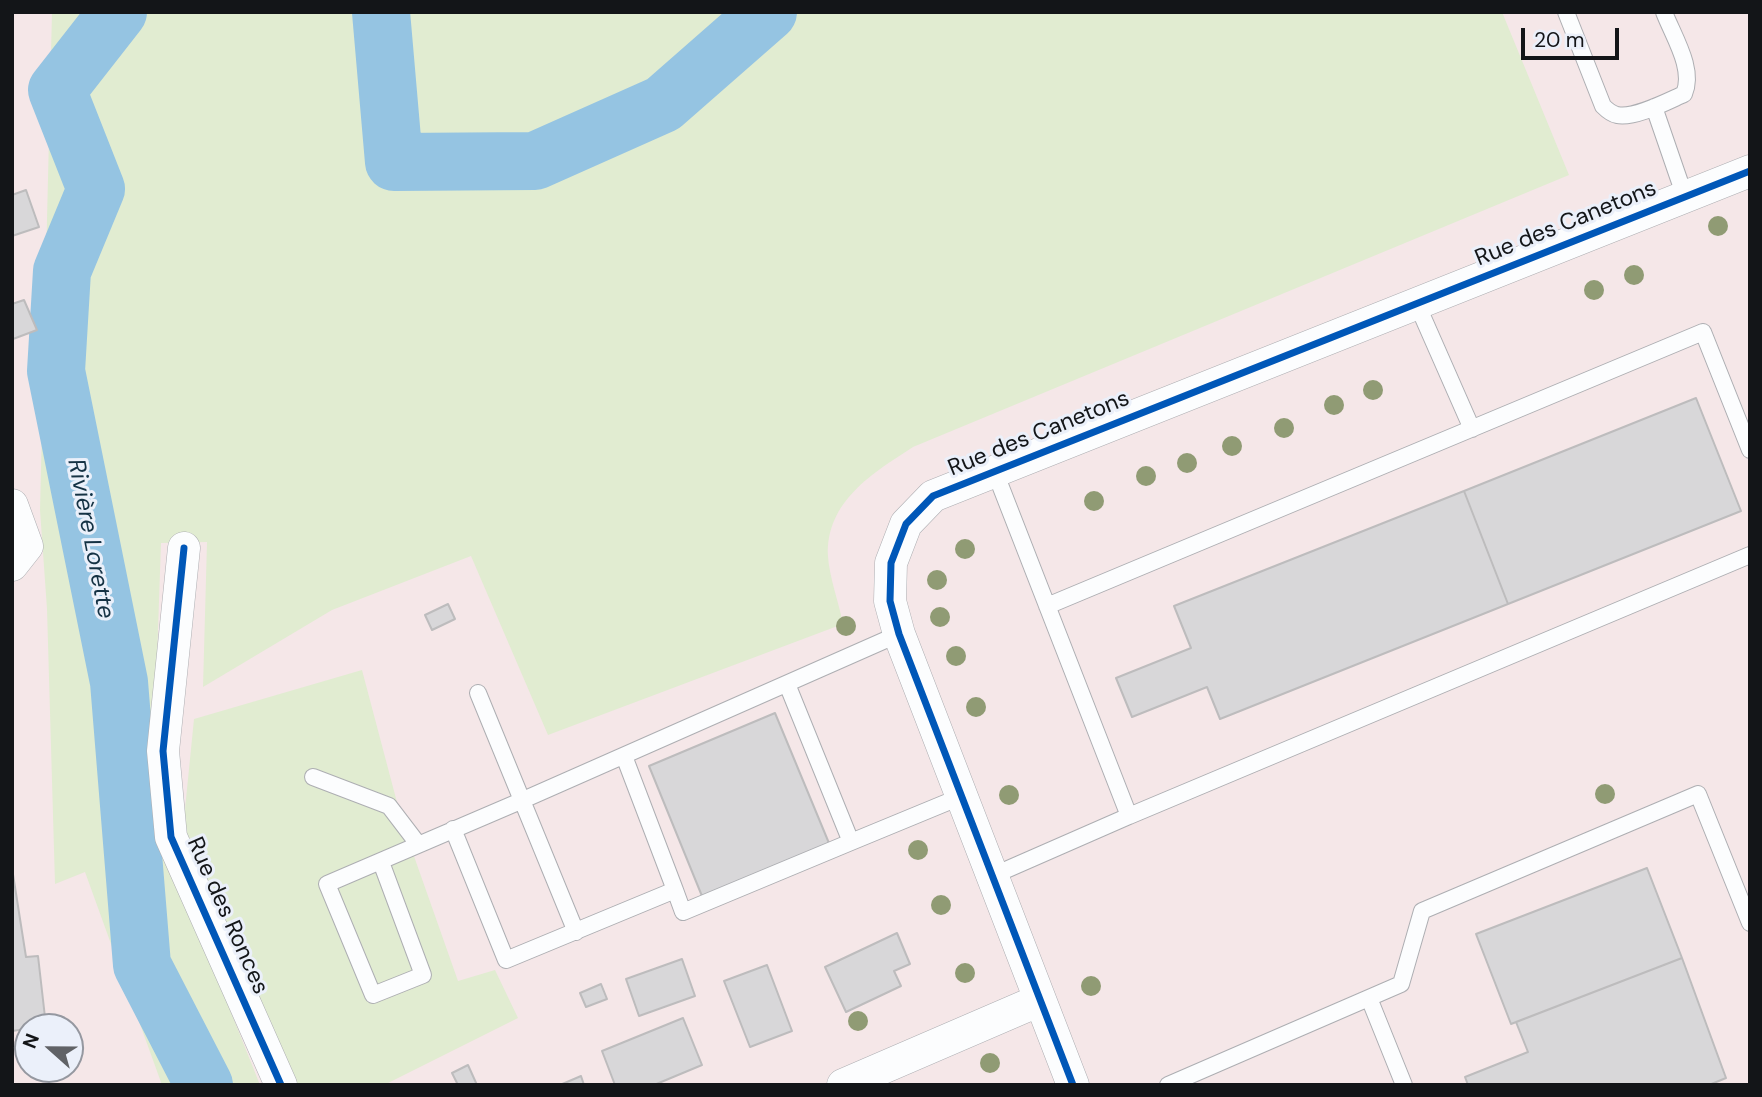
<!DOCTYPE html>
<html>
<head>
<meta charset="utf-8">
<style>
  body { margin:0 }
  #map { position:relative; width:1762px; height:1097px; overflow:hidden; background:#eef1f6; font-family:"DM Sans",sans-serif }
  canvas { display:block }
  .frame { position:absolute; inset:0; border:14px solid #131518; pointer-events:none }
  .north { position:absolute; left:14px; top:1013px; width:70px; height:70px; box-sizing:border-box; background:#ebf0fa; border:2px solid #9598a0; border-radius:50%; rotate:291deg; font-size:19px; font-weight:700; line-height:28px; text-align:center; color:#131518 }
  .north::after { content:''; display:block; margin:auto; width:24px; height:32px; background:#606266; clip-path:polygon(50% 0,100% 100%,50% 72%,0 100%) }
  .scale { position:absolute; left:1521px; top:28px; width:98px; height:32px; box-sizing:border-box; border:4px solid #131518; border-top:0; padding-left:9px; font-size:21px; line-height:24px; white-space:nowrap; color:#131518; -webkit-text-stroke:5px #ebf0fa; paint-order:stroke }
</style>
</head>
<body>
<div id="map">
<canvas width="1762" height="1097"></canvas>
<div class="frame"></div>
<div class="north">N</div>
<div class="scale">20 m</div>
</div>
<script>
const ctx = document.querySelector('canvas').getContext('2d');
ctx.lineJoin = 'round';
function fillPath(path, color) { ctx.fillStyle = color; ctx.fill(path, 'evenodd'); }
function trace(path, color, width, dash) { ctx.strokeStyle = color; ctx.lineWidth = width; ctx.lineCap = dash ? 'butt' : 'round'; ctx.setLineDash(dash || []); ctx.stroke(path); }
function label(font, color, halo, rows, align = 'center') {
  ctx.font = font + ' "DM Sans",sans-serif'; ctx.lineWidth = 6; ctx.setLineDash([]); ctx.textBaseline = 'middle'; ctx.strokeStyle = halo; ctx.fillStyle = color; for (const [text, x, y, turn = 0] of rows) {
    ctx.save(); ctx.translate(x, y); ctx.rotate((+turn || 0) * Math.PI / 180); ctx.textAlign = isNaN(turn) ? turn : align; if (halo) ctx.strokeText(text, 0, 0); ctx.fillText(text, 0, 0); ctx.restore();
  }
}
const industrial = new Path2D(`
  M 12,12 L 1750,12 L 1750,1085 L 12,1085 ZM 28,1027 L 70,1027 L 70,1069 L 28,1069 Z`);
const green = new Path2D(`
  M 52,12 L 1502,12 L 1569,175 L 913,447 C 873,473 826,501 828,556 C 829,576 839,603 843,624 L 548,735 L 471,556 L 332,610 L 203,687 L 207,542 L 161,543 L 154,747 L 168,854 L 260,1085 L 162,1085 L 85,872 L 55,884 L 47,609 L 40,510 Z
  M 362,670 L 403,825 L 458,981 L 495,970 L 518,1018 L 384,1085 L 298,1085 L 182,839 L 194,719 Z`);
const river = new Path2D(`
  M 118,12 L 57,90 L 96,189 L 62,271 L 56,371 L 119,682 L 142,965 L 204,1085
  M 381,12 L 394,162 L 535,161 L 663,104 L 768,12`);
const building = new Path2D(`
  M 26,190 L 39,227 L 12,236 L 12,195 Z
  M 24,300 L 37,330 L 13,339 L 12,304 Z
  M 1696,398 L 1741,511 L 1508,604 L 1464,491 Z
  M 1464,491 L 1508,604 L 1220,719 L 1207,687 L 1132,717 L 1116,678 L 1191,648 L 1174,606 Z
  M 448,604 L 455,619 L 432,630 L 425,615 Z
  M 775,713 L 831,848 L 704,901 L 649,766 Z
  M 12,868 L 26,957 L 38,956 L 46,1026 L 12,1031 Z
  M 1647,868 L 1682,958 L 1511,1024 L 1476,934 Z
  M 897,933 L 910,964 L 894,971 L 901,986 L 846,1012 L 825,967 Z
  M 1682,958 L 1726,1078 L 1709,1085 L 1468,1085 L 1465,1077 L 1528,1052 L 1516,1022 Z
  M 682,959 L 695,996 L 639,1016 L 626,979 Z
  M 767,965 L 792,1031 L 750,1047 L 724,981 Z
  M 601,984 L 607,999 L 586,1007 L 580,993 Z
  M 683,1018 L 702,1065 L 654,1085 L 615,1085 L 602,1051 Z
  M 468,1065 L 477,1085 L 458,1085 L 452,1073 Z
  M 581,1076 L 584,1085 L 560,1085 Z`);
const service = new Path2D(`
  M 1566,12 L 1603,106 C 1607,110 1612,114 1617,115 C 1634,119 1668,101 1684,94 C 1695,69 1673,36 1664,12
  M 1654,107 L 1685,197
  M 1417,304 L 1472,429
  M 995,472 L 1129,816 L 1750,555
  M 1047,606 L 1703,332 L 1750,450
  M 478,693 L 576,932
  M 313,777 L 389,806 L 418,844
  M 453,829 L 506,960 L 675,890 L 624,756
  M 851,842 L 960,797
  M 381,862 L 423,975 L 373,995 L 327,884 L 523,800 L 899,634
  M 992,876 L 1129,816
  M 675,890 L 683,912 L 851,842 L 787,684
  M 1369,998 L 1404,1085
  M 1168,1085 L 1401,984 L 1422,911 L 1698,794 L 1750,923`);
const minor = new Path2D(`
  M 12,505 L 27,546 L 12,565
  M 184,548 L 163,751 L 171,837 L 281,1085
  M 843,1085 L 1040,1000
  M 1073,1085 L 899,634 L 890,601 L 891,563 L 906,524 L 933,496 L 1750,171`);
const cycleway = new Path2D(`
  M 184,548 L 163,751 L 171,837 L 281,1085
  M 1073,1085 L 899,634 L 890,601 L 891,563 L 906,524 L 933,496 L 1750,171`);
const trees = [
  [1718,226],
  [1634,275],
  [1594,290],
  [1373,390],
  [1334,405],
  [1284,428],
  [1232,446],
  [1187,463],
  [1146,476],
  [1094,501],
  [965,549],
  [937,580],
  [940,617],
  [846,626],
  [956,656],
  [976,707],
  [1605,794],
  [1009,795],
  [918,850],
  [941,905],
  [965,973],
  [1091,986],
  [858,1021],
  [990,1063]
];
const streetNames = [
  ["Rue des Canetons",1566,224,-22],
  ["Rue des Canetons",1039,434,-22],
  ["Rue des Ronces",227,916,66]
];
const waterNames = [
  ["Rivière Lorette",90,539,79]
];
fillPath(industrial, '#f5e7e8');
fillPath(green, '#e1ecd1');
trace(river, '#95c4e2', 58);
fillPath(building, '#d8d7d9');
trace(building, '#bdbcbd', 2);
trace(service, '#adaeb2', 18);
trace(minor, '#adaeb2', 33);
trace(service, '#fcfdfe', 16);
trace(minor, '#fcfdfe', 32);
trace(cycleway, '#0057b8', 7);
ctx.fillStyle = '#909b74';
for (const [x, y] of trees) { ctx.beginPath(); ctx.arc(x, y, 10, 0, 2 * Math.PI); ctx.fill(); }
label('23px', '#131518', '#ebf0fa', streetNames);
label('italic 24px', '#153244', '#ebf0fa', waterNames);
</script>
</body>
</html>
